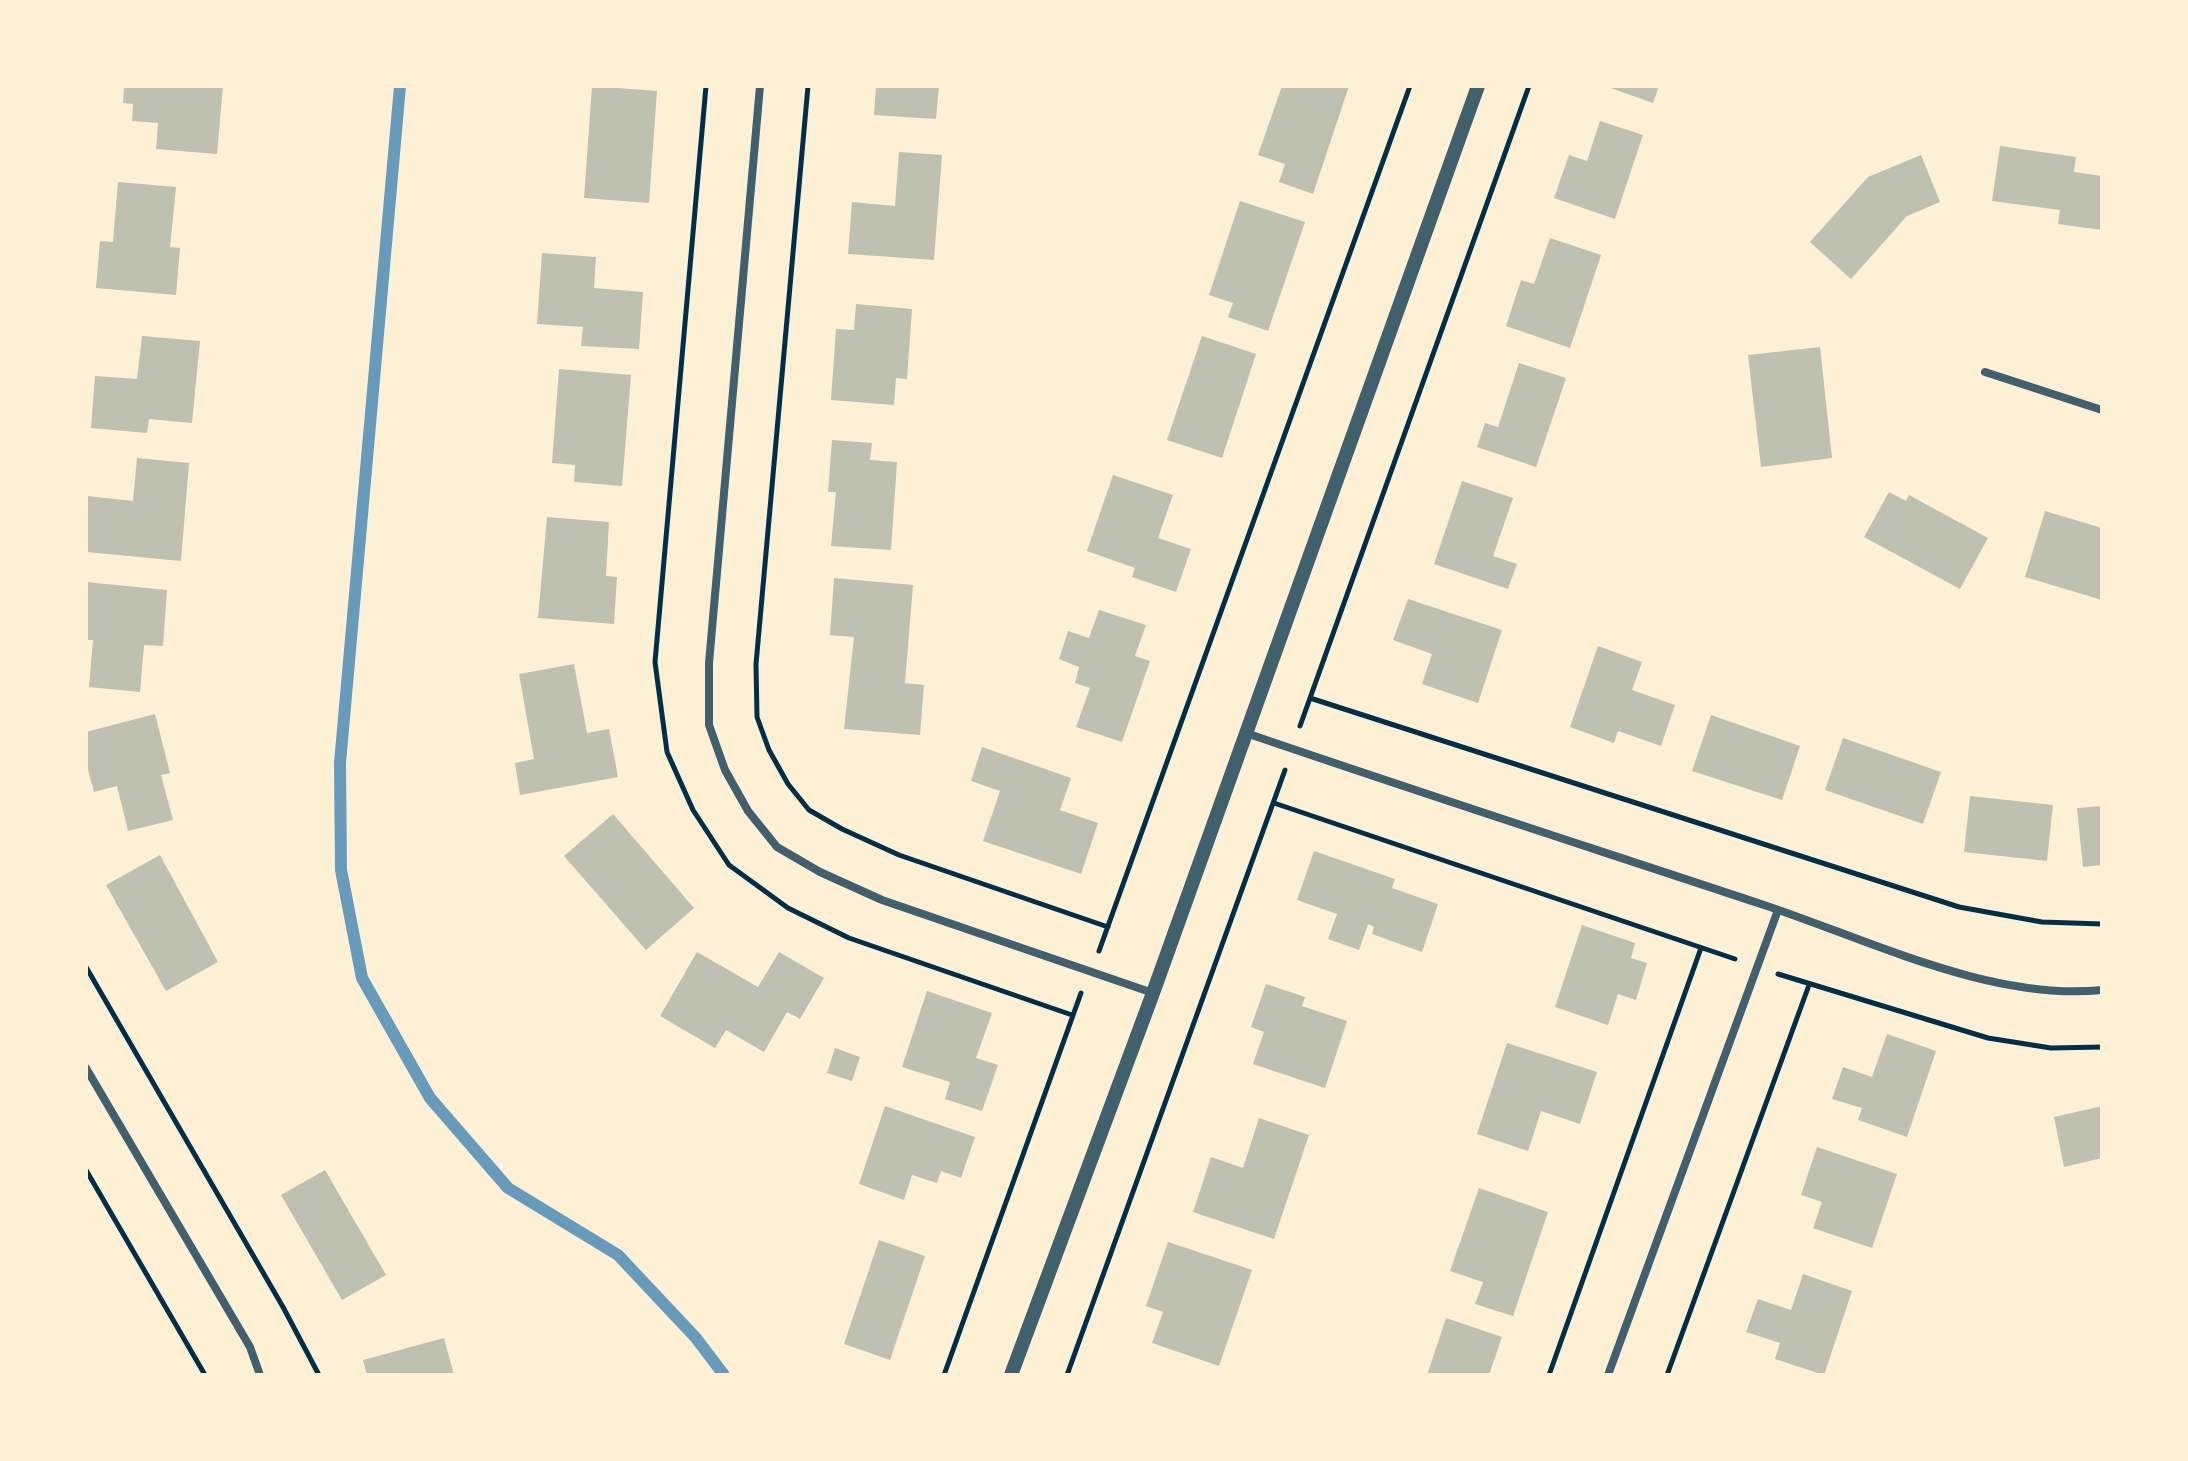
<!DOCTYPE html>
<html>
<head>
<meta charset="utf-8">
<style>
  body { margin:0 }
  #map { position:relative; width:2188px; height:1461px; overflow:hidden; background:#fdf0d5; font-family:"Noto Serif",serif }
  canvas { display:block }
  .frame { position:absolute; inset:0; border:88px solid #fdf0d5; pointer-events:none }
</style>
</head>
<body>
<div id="map">
<canvas width="2188" height="1461"></canvas>
<div class="frame"></div>
</div>
<script>
const ctx = document.querySelector('canvas').getContext('2d');
ctx.lineJoin = 'round';
function trace(path, color, width, dash) { ctx.strokeStyle = color; ctx.lineWidth = width; ctx.lineCap = dash ? 'butt' : 'round'; ctx.setLineDash(dash || []); ctx.stroke(path); }
function fillPath(path, color) { ctx.fillStyle = color; ctx.fill(path, 'evenodd'); }
const stream = new Path2D(`
  M 400,86 L 340,763 L 341,870 L 362,978 L 430,1098 L 508,1188 L 618,1255 L 696,1338 L 724,1375`);
const building = new Path2D(`
  M 124,86 L 223,86 L 217,154 L 156,149 L 158,123 L 132,121 L 133,104 L 123,103 Z
  M 592,86 L 657,91 L 649,203 L 584,198 Z
  M 876,86 L 939,86 L 936,119 L 874,115 Z
  M 1282,86 L 1349,86 L 1313,194 L 1279,182 L 1285,164 L 1258,155 Z
  M 1605,86 L 1659,86 L 1653,103 Z
  M 1600,121 L 1643,135 L 1615,219 L 1554,198 L 1569,155 L 1587,161 Z
  M 2000,146 L 2076,157 L 2074,172 L 2102,176 L 2102,230 L 2058,224 L 2060,210 L 1992,201 Z
  M 899,152 L 942,155 L 934,260 L 848,254 L 852,202 L 895,206 Z
  M 1921,155 L 1940,202 L 1907,216 L 1851,279 L 1810,242 L 1868,177 Z
  M 118,182 L 176,187 L 170,247 L 180,248 L 176,295 L 96,288 L 100,241 L 113,242 Z
  M 1240,201 L 1305,222 L 1268,331 L 1228,317 L 1233,303 L 1209,295 Z
  M 1550,238 L 1601,255 L 1570,348 L 1506,326 L 1521,280 L 1534,284 Z
  M 542,253 L 596,257 L 594,288 L 643,292 L 639,349 L 581,346 L 583,327 L 537,324 Z
  M 856,304 L 912,309 L 907,379 L 896,378 L 894,405 L 831,400 L 836,329 L 854,330 Z
  M 142,336 L 200,341 L 192,423 L 149,419 L 147,433 L 91,428 L 95,376 L 137,379 Z
  M 1202,336 L 1256,354 L 1222,458 L 1167,440 Z
  M 1820,347 L 1832,458 L 1761,467 L 1748,355 Z
  M 1519,363 L 1566,378 L 1536,467 L 1477,447 L 1485,423 L 1498,427 Z
  M 559,369 L 631,375 L 622,486 L 574,482 L 575,465 L 552,463 Z
  M 832,440 L 872,443 L 870,460 L 897,462 L 891,550 L 831,546 L 836,492 L 828,492 Z
  M 137,458 L 189,463 L 181,561 L 86,552 L 87,496 L 133,501 Z
  M 1113,475 L 1173,495 L 1158,538 L 1191,549 L 1176,592 L 1132,577 L 1135,568 L 1087,551 Z
  M 1462,481 L 1513,498 L 1493,556 L 1517,564 L 1508,589 L 1434,564 Z
  M 1889,492 L 1906,501 L 1909,495 L 1988,538 L 1960,589 L 1864,537 Z
  M 2045,511 L 2102,528 L 2102,600 L 2025,577 Z
  M 547,517 L 609,522 L 606,576 L 617,577 L 614,624 L 538,618 Z
  M 834,578 L 913,585 L 905,683 L 924,685 L 920,735 L 844,729 L 854,637 L 830,635 Z
  M 86,582 L 167,590 L 163,646 L 144,645 L 140,692 L 89,687 L 93,640 L 86,640 Z
  M 1408,599 L 1502,630 L 1478,703 L 1422,684 L 1432,654 L 1393,640 Z
  M 1099,610 L 1146,625 L 1135,656 L 1150,661 L 1122,742 L 1076,727 L 1090,688 L 1075,683 L 1079,667 L 1059,659 L 1068,631 L 1089,638 Z
  M 1598,646 L 1642,662 L 1632,690 L 1675,705 L 1661,746 L 1618,731 L 1614,743 L 1570,727 Z
  M 574,664 L 587,733 L 609,729 L 618,777 L 520,795 L 515,763 L 534,759 L 519,674 Z
  M 155,714 L 170,773 L 161,775 L 173,820 L 128,831 L 117,786 L 94,792 L 86,762 L 86,732 Z
  M 1711,715 L 1800,746 L 1782,800 L 1692,771 Z
  M 1843,738 L 1941,772 L 1923,824 L 1825,790 Z
  M 982,747 L 1071,778 L 1060,810 L 1098,823 L 1081,874 L 983,841 L 1000,791 L 971,781 Z
  M 1970,796 L 2053,805 L 2047,861 L 1964,852 Z
  M 2102,806 L 2102,865 L 2083,867 L 2077,808 Z
  M 613,814 L 694,908 L 646,950 L 564,856 Z
  M 1314,851 L 1395,879 L 1392,888 L 1438,904 L 1422,952 L 1372,934 L 1374,927 L 1368,924 L 1359,950 L 1328,939 L 1337,914 L 1297,900 Z
  M 160,855 L 218,962 L 166,991 L 106,885 Z
  M 1582,925 L 1635,943 L 1631,958 L 1647,963 L 1636,1000 L 1618,994 L 1608,1025 L 1555,1007 Z
  M 697,952 L 758,987 L 779,952 L 824,978 L 800,1019 L 787,1012 L 764,1052 L 726,1030 L 715,1048 L 660,1016 Z
  M 1266,984 L 1305,997 L 1302,1006 L 1347,1021 L 1325,1088 L 1253,1064 L 1264,1032 L 1251,1027 Z
  M 927,991 L 992,1013 L 976,1058 L 998,1065 L 982,1111 L 945,1099 L 950,1082 L 902,1067 Z
  M 1887,1034 L 1936,1051 L 1907,1137 L 1858,1120 L 1862,1108 L 1832,1099 L 1843,1067 L 1872,1077 Z
  M 1507,1043 L 1597,1072 L 1580,1124 L 1541,1111 L 1528,1151 L 1477,1134 Z
  M 835,1048 L 860,1057 L 852,1081 L 827,1073 Z
  M 885,1106 L 975,1137 L 961,1178 L 941,1171 L 937,1183 L 912,1175 L 904,1200 L 859,1184 Z
  M 2102,1106 L 2102,1158 L 2064,1167 L 2054,1117 Z
  M 1259,1118 L 1309,1135 L 1274,1239 L 1193,1212 L 1211,1157 L 1243,1168 Z
  M 1817,1147 L 1897,1174 L 1872,1248 L 1813,1228 L 1822,1202 L 1801,1195 Z
  M 325,1170 L 386,1275 L 342,1300 L 281,1195 Z
  M 1479,1188 L 1548,1212 L 1513,1316 L 1475,1304 L 1483,1282 L 1450,1271 Z
  M 879,1240 L 925,1256 L 890,1360 L 844,1344 Z
  M 1168,1242 L 1252,1270 L 1219,1366 L 1152,1343 L 1163,1312 L 1146,1306 Z
  M 1803,1274 L 1852,1291 L 1824,1375 L 1775,1359 L 1780,1343 L 1746,1332 L 1758,1299 L 1791,1310 Z
  M 1446,1318 L 1502,1337 L 1489,1375 L 1427,1375 Z
  M 444,1338 L 454,1375 L 367,1375 L 363,1360 Z`);
const path = new Path2D(`
  M 706,86 L 655,662 L 667,752 L 693,810 L 729,865 L 788,908 L 849,938 L 1072,1015
  M 808,86 L 756,664 L 757,717 L 769,750 L 788,784 L 809,810 L 842,829 L 899,855 L 1108,927
  M 1310,698 L 1959,907 L 2042,922 L 2102,924
  M 1300,726 L 1529,86
  M 1274,803 L 1735,959
  M 1099,951 L 1410,86
  M 86,967 L 283,1307 L 319,1375
  M 1778,974 L 1988,1038 L 2051,1048 L 2102,1047
  M 86,1170 L 205,1375
  M 944,1375 L 1081,993
  M 1067,1375 L 1285,770
  M 1549,1375 L 1701,948
  M 1667,1375 L 1809,985`);
const minor = new Path2D(`
  M 760,86 L 709,663 L 709,725 L 725,770 L 748,811 L 777,847 L 820,872 L 882,900 L 1153,993
  M 1985,372 L 2102,410
  M 1246,733 C 1418,792 1592,848 1764,905 C 1869,940 1991,1001 2102,990
  M 86,1068 L 250,1347 L 260,1375
  M 1608,1375 L 1778,910`);
const tertiary = new Path2D(`
  M 1011,1375 L 1153,993 L 1478,86`);
trace(stream, '#669bbc', 12);
fillPath(building, '#bec0b2');
trace(path, '#003049', 5);
trace(minor, '#3f606c', 8);
trace(tertiary, '#3f606c', 14);
</script>
</body>
</html>
